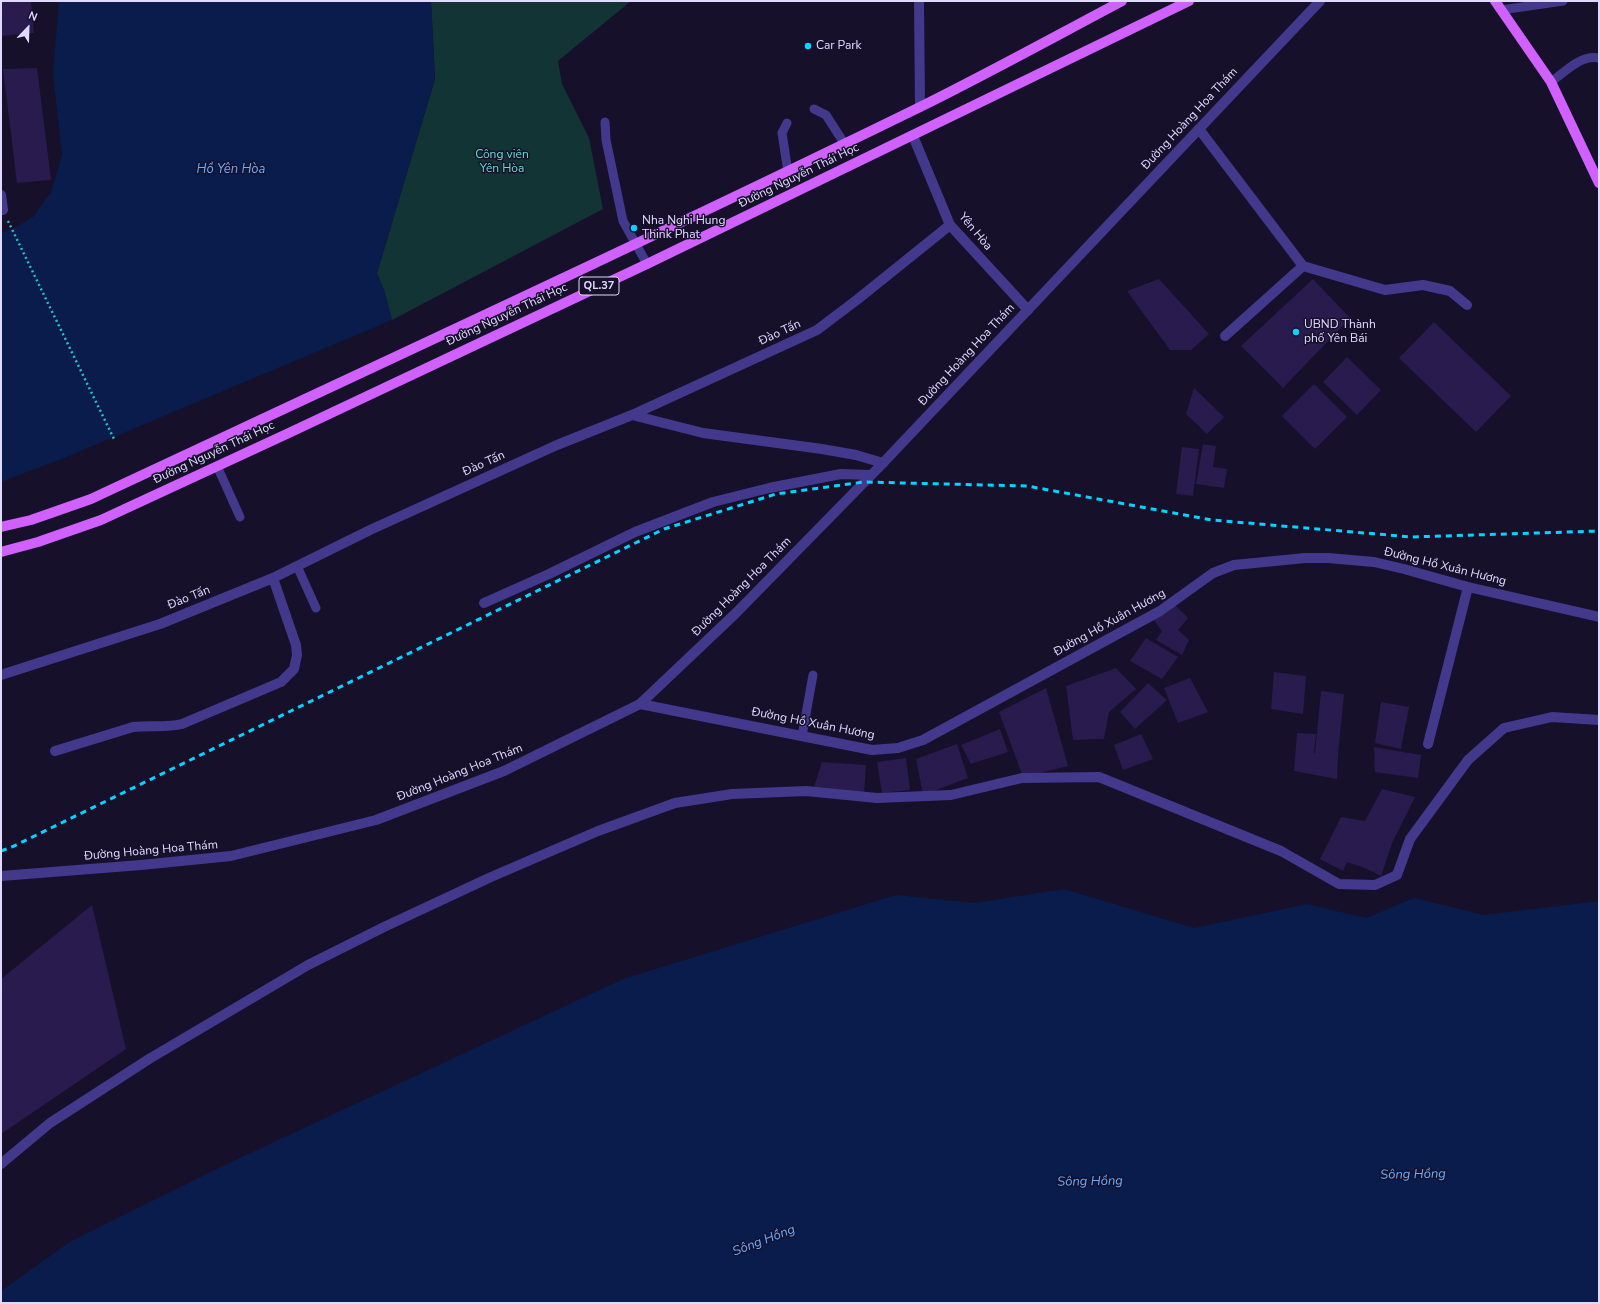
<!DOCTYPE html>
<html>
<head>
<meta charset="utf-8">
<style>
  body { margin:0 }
  #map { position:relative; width:1600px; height:1304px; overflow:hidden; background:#16102b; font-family:"Nunito Sans",sans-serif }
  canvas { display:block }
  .frame { position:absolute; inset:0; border:2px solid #e1daff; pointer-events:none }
  .north { position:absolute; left:8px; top:8px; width:40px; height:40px; -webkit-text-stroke:3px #16102b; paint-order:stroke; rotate:23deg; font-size:11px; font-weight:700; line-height:16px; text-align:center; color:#e1daff }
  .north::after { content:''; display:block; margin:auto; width:14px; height:18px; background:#e1daff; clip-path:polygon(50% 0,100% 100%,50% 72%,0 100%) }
</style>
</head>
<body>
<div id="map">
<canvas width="1600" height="1304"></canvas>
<div class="frame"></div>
<div class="north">N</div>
</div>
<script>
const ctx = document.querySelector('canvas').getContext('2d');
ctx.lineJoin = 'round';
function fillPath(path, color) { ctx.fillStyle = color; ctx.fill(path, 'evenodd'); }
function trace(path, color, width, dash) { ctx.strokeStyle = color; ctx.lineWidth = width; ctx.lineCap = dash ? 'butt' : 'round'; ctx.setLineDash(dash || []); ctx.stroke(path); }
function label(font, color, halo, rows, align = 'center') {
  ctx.font = font + ' "Nunito Sans",sans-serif'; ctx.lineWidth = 3; ctx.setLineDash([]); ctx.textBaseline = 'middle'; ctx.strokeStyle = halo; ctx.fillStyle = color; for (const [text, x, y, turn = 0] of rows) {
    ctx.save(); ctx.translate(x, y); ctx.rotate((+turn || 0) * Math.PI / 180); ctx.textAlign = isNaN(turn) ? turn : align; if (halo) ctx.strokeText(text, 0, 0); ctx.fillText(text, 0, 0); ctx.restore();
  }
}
const green = new Path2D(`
  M 431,1 L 631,1 L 558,61 L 562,84 L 589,138 L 603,209 L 392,320 L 377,273 L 435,79 Z`);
const water = new Path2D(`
  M 59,1 L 431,1 L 435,79 L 377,273 L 385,292 L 392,320 L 64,458 L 1,482 L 1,233 L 14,228 L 33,217 L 51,192 L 62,155 L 53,73 Z
  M 1064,889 L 1194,928 L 1307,904 L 1366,918 L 1414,898 L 1484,915 L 1599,901 L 1599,1303 L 1,1303 L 1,1291 L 71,1241 L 231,1162 L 623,979 L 896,895 L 975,903 Z`);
const building = new Path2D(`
  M 1,1 L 31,1 L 34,33 L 1,36 Z
  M 37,68 L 51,180 L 17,183 L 3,69 Z
  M 1159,279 L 1209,334 L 1191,350 L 1170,350 L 1127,291 Z
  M 1313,279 L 1350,318 L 1283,388 L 1241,346 Z
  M 1434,322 L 1511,396 L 1476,432 L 1399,358 Z
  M 1347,357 L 1381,390 L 1357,415 L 1323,382 Z
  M 1314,384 L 1347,417 L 1315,449 L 1282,416 Z
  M 1194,388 L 1224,417 L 1207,434 L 1186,414 Z
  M 1203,444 L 1216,446 L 1213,467 L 1227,469 L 1224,488 L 1196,484 Z
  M 1182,447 L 1199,449 L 1193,496 L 1176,494 Z
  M 1175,605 L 1188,618 L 1178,630 L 1189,640 L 1182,655 L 1156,640 L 1162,631 L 1153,619 Z
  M 1146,638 L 1178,657 L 1162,679 L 1130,661 Z
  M 1116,668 L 1136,689 L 1109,712 L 1104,739 L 1073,740 L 1066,686 Z
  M 1274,672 L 1306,676 L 1303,714 L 1271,709 Z
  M 1190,678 L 1208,712 L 1178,723 L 1164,688 Z
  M 1148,683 L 1167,700 L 1135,729 L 1120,712 Z
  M 1046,688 L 1068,766 L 1023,777 L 999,712 Z
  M 1321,691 L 1344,694 L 1338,756 L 1337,779 L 1294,771 L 1297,733 L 1316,734 L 1314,753 L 1315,753 Z
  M 1381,702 L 1409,707 L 1401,749 L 1375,743 Z
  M 1000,729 L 1008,752 L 971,764 L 961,745 Z
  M 1141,734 L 1153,759 L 1123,770 L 1114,745 Z
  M 957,744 L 968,778 L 923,795 L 916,759 Z
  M 1374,747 L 1421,755 L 1418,778 L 1375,772 Z
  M 906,758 L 910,790 L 882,793 L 877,762 Z
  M 822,762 L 866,765 L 864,795 L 813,790 Z
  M 1382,789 L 1415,797 L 1392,843 L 1381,876 L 1365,868 L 1347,862 L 1343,871 L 1320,859 L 1341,817 L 1365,821 Z
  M 92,905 L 126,1049 L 1,1134 L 1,979 Z`);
const path = new Path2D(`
  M 8,221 L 115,441`);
const service = new Path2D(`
  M 1501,10 L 1563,1
  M 1551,82 C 1565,72 1581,54 1599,58
  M 814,109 L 826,115 L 844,143
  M 605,122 L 606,140 L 623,221 L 647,264
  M 787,123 L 782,133 L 788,172
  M 217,466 L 240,517
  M 297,566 L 316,608
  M 802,736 L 813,675`);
const minor = new Path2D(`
  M 919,1 L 920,107
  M 1199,129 L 1303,266 L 1385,290 L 1423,285 L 1450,291 L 1467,305
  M 913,136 L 950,225 L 1028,310
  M 1,195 L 3,210 L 1,210
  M 1225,336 L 1303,266
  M 632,415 L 703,433 L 822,449 L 856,455 L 883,463
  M 484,603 L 549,574 L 635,532 L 713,502 L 769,488 L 841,474 L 871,475
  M 1,675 L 160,624 L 273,578 L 370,530 L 557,445 L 632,415 L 817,330 L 858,299 L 950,225
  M 640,704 L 872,750 L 898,748 L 923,740 L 1160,611 L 1213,573 L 1234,565 L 1305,558 L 1328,558 L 1374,562 L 1404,569 L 1468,587 L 1599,617
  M 1428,744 L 1468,587
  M 55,751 L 133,727 C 150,725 166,728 182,724 L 281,682 L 294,669 L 297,655 L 296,645 L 273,578
  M 1,1164 L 50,1123 L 149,1059 L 308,965 L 384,927 L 491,877 L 598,831 L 675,803 L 732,794 L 806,791 L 877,798 L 951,795 L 1022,778 L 1099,777 L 1281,851 L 1339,884 L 1375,885 L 1397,875 L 1410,839 L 1468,760 L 1504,728 L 1552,717 L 1599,720`);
const tertiary = new Path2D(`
  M 1,876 L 141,865 L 231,856 L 376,820 L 504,771 L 640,704 L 736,613 L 883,463 L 1320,1`);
const primary = new Path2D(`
  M 1495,1 L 1551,82 L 1599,183
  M 1,527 L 31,520 L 91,499 C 367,370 644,242 918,108 C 987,74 1054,37 1122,1
  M 1,552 L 38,542 L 101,520 L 291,432 L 647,264 L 1189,1`);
const rail = new Path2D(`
  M 1,851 L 14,846 L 664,529 L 776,494 L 864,482 L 1027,486 L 1212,520 L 1412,537 L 1599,531`);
const markers = [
  [808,46,4,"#06d3ff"],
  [634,228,4,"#06d3ff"],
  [1296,332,4,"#06d3ff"]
];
const shields = [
  [599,286,40]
];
const shieldNames = [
  ["QL.37",599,286]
];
const poiNames = [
  ["Car Park",816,46],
  ["Nha Nghi Hung",642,221],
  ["Think Phat",642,235],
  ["UBND Thành",1304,325],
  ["phố Yên Bái",1304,339]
];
const streetNames = [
  ["Đường Hoàng Hoa Thám",1190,119,-47],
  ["Đường Nguyễn Thái Học",799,176,-26],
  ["Yên Hòa",975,232,50],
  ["Đường Nguyễn Thái Học",507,315,-25],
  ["Đào Tấn",780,333,-25],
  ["Đường Hoàng Hoa Thám",967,355,-47],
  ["Đường Nguyễn Thái Học",214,453,-25],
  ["Đào Tấn",484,464,-24],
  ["Đường Hồ Xuân Hương",1445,567,14],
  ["Đường Hoàng Hoa Thám",742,587,-45],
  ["Đào Tấn",189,598,-22],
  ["Đường Hồ Xuân Hương",1110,623,-29],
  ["Đường Hồ Xuân Hương",813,724,11],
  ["Đường Hoàng Hoa Thám",460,773,-22],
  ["Đường Hoàng Hoa Thám",151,851,-5]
];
const parkNames = [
  ["Công viên",502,155],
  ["Yên Hòa",502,169]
];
const waterNames = [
  ["Hồ Yên Hòa",231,170],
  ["Sông Hồng",1413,1175,-1],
  ["Sông Hồng",1090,1182,-1],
  ["Sông Hồng",764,1241,-21]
];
fillPath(green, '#123435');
fillPath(water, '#091c4b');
fillPath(building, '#291b4d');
trace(path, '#2bbfc1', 2.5, [2, 3]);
trace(service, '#43398c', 9);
trace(minor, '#43398c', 10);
trace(tertiary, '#43398c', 10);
trace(primary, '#d061ff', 10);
trace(rail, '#06d3ff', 3, [6, 5]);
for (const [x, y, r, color] of markers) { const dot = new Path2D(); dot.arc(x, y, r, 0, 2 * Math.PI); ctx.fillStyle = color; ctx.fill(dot); trace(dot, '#16102b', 1.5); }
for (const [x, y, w] of shields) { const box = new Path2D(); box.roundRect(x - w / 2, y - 9, w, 18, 3); ctx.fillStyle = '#16102b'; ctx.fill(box); trace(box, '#e1daff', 1); }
label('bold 11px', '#e1daff', null, shieldNames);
label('12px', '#e1daff', '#16102b', poiNames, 'left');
label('12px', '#e1daff', '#16102b', streetNames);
label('12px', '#60e5ce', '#16102b', parkNames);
label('italic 13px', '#68adff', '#16102b', waterNames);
</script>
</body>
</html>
